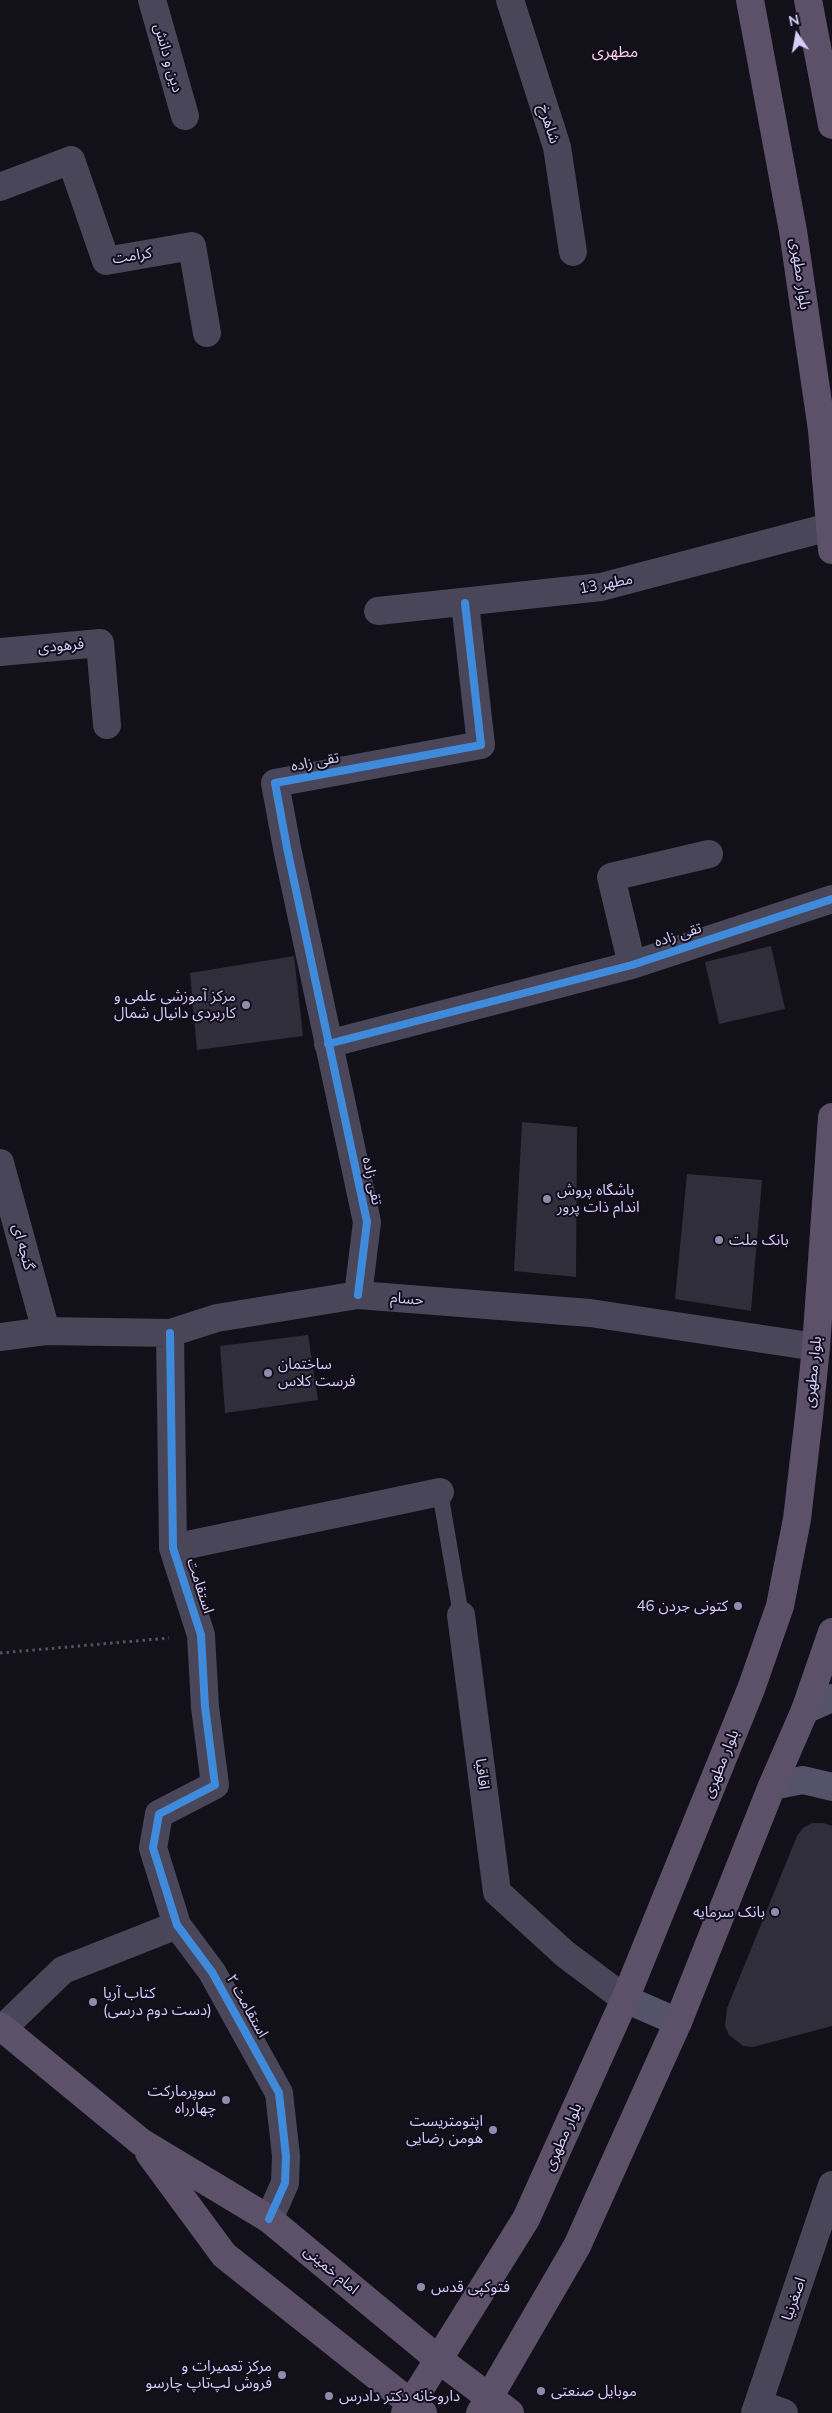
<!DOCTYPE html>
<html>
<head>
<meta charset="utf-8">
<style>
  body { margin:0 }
  #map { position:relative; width:832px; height:2413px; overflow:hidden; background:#121018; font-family:Mulish,sans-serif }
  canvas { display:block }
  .north { position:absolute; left:772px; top:10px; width:50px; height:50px; -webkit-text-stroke:4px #110d1b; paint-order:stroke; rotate:348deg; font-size:14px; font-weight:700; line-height:20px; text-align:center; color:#d5cdfa }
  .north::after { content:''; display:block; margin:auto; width:18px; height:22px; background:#d5cdfa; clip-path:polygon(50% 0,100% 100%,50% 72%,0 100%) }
</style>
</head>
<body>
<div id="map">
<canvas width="832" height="2413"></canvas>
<div class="north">N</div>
</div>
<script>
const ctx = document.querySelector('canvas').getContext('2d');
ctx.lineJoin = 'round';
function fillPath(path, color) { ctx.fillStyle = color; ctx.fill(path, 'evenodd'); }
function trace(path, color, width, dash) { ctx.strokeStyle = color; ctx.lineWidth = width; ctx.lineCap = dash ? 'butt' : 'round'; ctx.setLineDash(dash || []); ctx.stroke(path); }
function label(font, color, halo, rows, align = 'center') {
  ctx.font = font + ' Mulish,"Noto Sans Arabic",sans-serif'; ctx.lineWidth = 4; ctx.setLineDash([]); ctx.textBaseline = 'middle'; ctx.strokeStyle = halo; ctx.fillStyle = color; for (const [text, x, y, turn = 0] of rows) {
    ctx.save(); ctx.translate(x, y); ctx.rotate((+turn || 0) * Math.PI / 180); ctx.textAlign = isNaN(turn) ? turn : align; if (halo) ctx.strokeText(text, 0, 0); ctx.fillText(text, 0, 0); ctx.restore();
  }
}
const building = new Path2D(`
  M 771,946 L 785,1009 L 719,1024 L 705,962 Z
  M 294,956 L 303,1036 L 197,1050 L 190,973 Z
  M 522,1122 L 577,1127 L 576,1277 L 514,1271 Z
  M 687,1174 L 762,1180 L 751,1311 L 675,1299 Z
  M 308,1335 L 318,1400 L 225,1413 L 220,1346 Z
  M 812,1823 L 823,1823 L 832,1826 L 832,2026 L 753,2047 L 743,2046 L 729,2035 L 725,2026 L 727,2008 L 797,1836 L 803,1828 Z`);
const path = new Path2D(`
  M 0,1653 L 169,1638`);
const lane = new Path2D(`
  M 440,1492 L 461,1615`);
const street = new Path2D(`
  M 152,0 L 185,116
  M 510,0 L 557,147 L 573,252
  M 0,187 L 71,160 L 106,261 L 192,246 L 207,333
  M 378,611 L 601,587 L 829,527
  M 0,652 L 100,643 L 107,725
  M 632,965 L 611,877 L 709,854
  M 328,1044 L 632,965 L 832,899
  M 0,1163 L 46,1331
  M 358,1295 L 367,1222 L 287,848 L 275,783 L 481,745 L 465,603
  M 170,1333 L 173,1548 L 201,1635 L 205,1707 L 215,1785 L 159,1814 L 153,1848 L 177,1925 L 212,1972 L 279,2093 L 286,2156 L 285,2183 L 269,2219
  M 0,1337 L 46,1331 L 170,1333 L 217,1318 L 358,1295 L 590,1313 L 816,1347
  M 173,1548 L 440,1492
  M 461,1615 L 497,1892 L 565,1954 L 625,1999
  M 3,2028 L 63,1970 L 177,1925
  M 759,2404 L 784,2413
  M 755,2413 L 832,2185`);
const secondary = new Path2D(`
  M 805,1710 L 832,1698
  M 772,1786 L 803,1780 L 832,1787
  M 625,1999 L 678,2022`);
const primary = new Path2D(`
  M 750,0 L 793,231 L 822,430 L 832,550
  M 808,0 L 832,125
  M 0,2026 L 141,2142 L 269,2219 L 438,2359 L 510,2413
  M 149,2153 L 224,2255 L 423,2413
  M 405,2413 L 526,2219 L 625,1999 L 751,1689 L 780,1606 L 797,1519 L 809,1416 L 816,1347 L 832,1117
  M 480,2413 L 577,2246 L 678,2022 L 772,1786 L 805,1710 L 832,1632`);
const cycleway = new Path2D(`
  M 328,1044 L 632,965 L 832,899
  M 358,1295 L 367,1222 L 287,848 L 275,783 L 481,745 L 465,603
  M 170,1333 L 173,1548 L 201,1635 L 205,1707 L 215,1785 L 159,1814 L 153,1848 L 177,1925 L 212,1972 L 279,2093 L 286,2156 L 285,2183 L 269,2219`);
const markers = [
  [246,1005,5,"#918bab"],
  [547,1199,5,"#918bab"],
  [719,1240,5,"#918bab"],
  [268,1373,5,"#918bab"],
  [738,1606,5,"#918bab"],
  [775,1912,5,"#918bab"],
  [93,2002,5,"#918bab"],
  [226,2100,5,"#918bab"],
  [493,2130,5,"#918bab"],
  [421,2287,5,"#918bab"],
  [282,2375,5,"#918bab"],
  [541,2391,5,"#918bab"],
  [329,2396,5,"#918bab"]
];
const streetNames = [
  ["دین و دانش",168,58,74],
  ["شاهرخ",549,124,73],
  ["کرامت",132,256,-9],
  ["بلوار مطهری",800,274,82],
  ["مطهر 13",606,584,-11],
  ["فرهودی",61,646,-5],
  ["تقی زاده",315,762,-11],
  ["تقی زاده",678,935,-18],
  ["تقی زاده",372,1181,78],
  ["گنجه ای",23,1247,75],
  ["حسام",407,1299,4],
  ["بلوار مطهری",813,1372,-84],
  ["استقامت",200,1586,72],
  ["بلوار مطهری",721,1764,-68],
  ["اقاقیا",482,1774,83],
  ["استقامت ۲",247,2006,61],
  ["بلوار مطهری",563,2137,-66],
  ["امام خمینی",331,2270,40],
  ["اصغرنیا",794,2299,-71]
];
const poiNames = [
  ["مرکز آموزشی علمی و",236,996,"right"],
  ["کاربردی دانیال شمال",236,1013,"right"],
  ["باشگاه پروش",557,1190],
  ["اندام ذات پرور",557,1207],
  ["بانک ملت",729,1240],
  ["ساختمان",278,1364],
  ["فرست کلاس",278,1381],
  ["کتونی جردن 46",728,1606,"right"],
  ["بانک سرمایه",765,1912,"right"],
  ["کتاب آریا",103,1993],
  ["(دست دوم درسی)",103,2010],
  ["سوپرمارکت",216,2091,"right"],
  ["چهارراه",216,2108,"right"],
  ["اپتومتریست",483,2121,"right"],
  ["هومن رضایی",483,2138,"right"],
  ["فتوکپی قدس",431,2287],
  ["مرکز تعمیرات و",272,2366,"right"],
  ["فروش لپ‌تاپ چارسو",272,2383,"right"],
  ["موبایل صنعتی",551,2391],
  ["داروخانه دکتر دادرس",339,2396]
];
const neighbourhoodNames = [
  ["مطهری",615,52]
];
fillPath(building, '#302e3a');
trace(path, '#4c5763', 3, [2.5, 4]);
trace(lane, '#484658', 16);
trace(street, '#484658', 28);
trace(secondary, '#55536a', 28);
trace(primary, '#5c5169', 28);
trace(cycleway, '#408adc', 8);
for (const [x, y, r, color] of markers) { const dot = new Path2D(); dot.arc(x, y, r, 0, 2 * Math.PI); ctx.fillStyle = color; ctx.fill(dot); trace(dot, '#110d1b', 2); }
label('15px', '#d5cdfa', '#110d1b', streetNames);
label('15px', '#d5cdfa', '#110d1b', poiNames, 'left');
label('16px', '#facfe7', '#110d1b', neighbourhoodNames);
</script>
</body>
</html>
